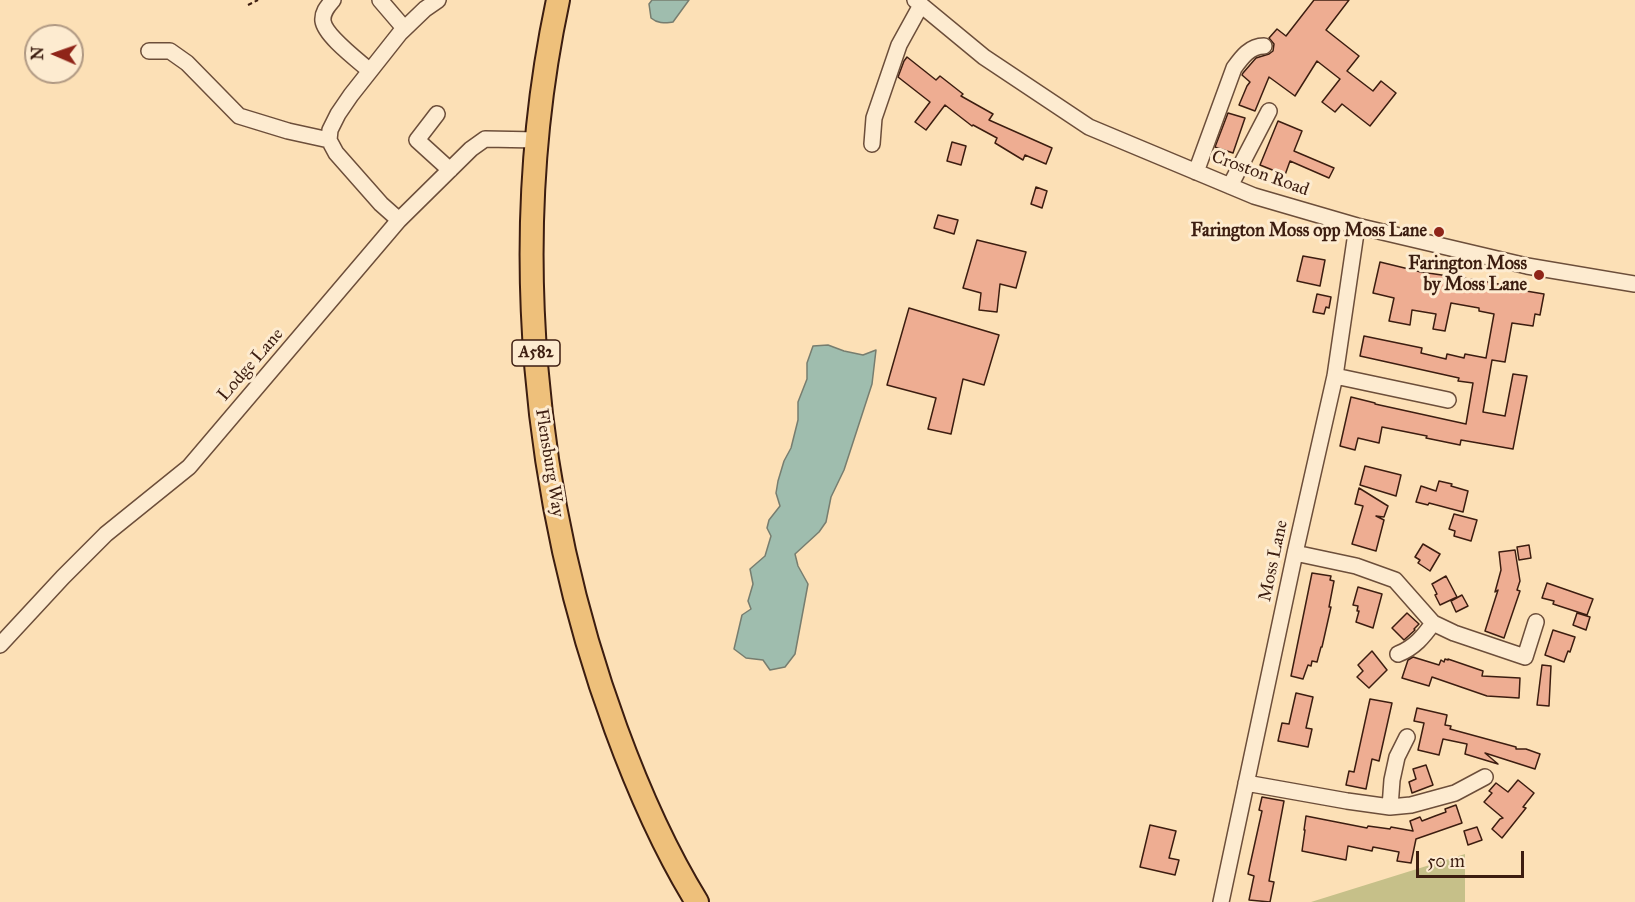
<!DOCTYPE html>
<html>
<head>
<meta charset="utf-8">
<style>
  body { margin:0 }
  #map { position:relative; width:1635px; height:902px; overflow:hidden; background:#fce0b6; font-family:"IM FELL Great Primer",serif }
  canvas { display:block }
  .north { position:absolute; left:24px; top:24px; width:60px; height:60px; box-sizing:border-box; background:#fdebd0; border:2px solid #b09983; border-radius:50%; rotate:272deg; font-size:16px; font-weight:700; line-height:24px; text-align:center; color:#3c1d10 }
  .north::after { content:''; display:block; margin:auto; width:21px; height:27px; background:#8f2418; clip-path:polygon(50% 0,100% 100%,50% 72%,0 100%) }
  .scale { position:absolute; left:1416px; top:851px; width:108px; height:27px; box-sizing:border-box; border:3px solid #3c1d10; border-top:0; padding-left:8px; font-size:18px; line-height:21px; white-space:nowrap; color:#3c1d10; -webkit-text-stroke:4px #fdebd0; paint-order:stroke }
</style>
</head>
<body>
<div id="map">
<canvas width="1635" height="902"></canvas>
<div class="north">N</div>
<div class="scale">50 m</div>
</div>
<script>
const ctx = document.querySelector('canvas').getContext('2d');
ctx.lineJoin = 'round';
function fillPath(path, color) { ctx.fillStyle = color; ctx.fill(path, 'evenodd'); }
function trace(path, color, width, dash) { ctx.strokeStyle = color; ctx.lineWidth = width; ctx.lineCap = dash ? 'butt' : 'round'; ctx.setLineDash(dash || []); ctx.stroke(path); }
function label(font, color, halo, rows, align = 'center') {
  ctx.font = font + ' "IM FELL Great Primer",serif'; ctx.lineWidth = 6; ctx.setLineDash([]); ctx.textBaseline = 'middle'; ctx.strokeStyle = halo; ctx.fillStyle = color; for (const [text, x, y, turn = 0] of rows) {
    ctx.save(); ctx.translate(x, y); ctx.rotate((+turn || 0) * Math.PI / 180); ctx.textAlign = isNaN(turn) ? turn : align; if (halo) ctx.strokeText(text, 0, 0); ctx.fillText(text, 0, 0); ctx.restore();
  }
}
const green = new Path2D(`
  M 1465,854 L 1465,902 L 1311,902 Z`);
const water = new Path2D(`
  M 652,0 L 689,0 L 673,22 C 664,23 658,24 651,18 L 649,4 Z
  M 828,345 L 844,351 L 863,355 L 876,350 L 872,384 L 844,470 L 831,497 L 826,522 L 819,532 L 795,554 L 798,566 L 808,584 L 795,654 L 785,667 L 770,670 L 763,660 L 746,658 L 734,649 L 742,615 L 751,609 L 748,601 L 753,584 L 750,569 L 765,556 L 771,536 L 767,528 L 769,520 L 780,506 L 776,493 L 778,481 L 784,461 L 791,448 L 798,420 L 798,402 L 807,379 L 807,363 L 813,346 Z`);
const building = new Path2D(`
  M 1314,0 L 1349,0 L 1326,30 L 1359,56 L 1347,71 L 1373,91 L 1381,81 L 1396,93 L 1370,126 L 1342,104 L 1335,112 L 1322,102 L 1340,79 L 1317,61 L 1295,96 L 1269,77 L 1255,111 L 1239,105 L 1247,86 L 1250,82 L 1242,75 L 1243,73 L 1256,58 L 1269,54 L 1273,51 L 1274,44 L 1269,38 L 1277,29 L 1286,36 Z
  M 907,57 L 936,80 L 940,76 L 963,94 L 961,96 L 993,114 L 989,120 L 1052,148 L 1046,164 L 1025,155 L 1023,160 L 995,143 L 997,138 L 973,125 L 972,126 L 945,105 L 926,130 L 915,122 L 930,102 L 898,77 L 904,61 Z
  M 1228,113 L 1245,118 L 1233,153 L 1215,147 Z
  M 1278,121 L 1302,131 L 1294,151 L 1334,168 L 1329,178 L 1290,161 L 1285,175 L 1260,165 Z
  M 952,142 L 966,146 L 961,165 L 947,161 Z
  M 1036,187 L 1047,191 L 1042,208 L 1031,204 Z
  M 938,215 L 958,220 L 954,234 L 934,228 Z
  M 977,240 L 1026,252 L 1016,288 L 1000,284 L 997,312 L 979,310 L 981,293 L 963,288 Z
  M 1303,256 L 1325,260 L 1320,286 L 1297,281 Z
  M 1380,262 L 1421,272 L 1483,281 L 1503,285 L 1502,287 L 1544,294 L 1540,315 L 1535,314 L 1533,326 L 1512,323 L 1505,362 L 1492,360 L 1483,412 L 1505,416 L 1513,374 L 1527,376 L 1513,449 L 1461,440 L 1460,445 L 1426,438 L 1427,436 L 1382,427 L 1379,443 L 1358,438 L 1355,450 L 1340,446 L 1351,397 L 1375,403 L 1375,404 L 1466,424 L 1473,383 L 1458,381 L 1459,378 L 1360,356 L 1364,336 L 1422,348 L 1421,353 L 1446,359 L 1447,354 L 1464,358 L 1465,354 L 1486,358 L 1494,314 L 1479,311 L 1479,308 L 1451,303 L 1445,331 L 1433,329 L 1436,314 L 1412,310 L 1410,325 L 1389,321 L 1394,298 L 1373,293 Z
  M 1317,294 L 1331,297 L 1329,308 L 1326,307 L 1324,314 L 1313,312 Z
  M 909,308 L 999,335 L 984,385 L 963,379 L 951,434 L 928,429 L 936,398 L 887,385 Z
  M 1365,466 L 1401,475 L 1396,496 L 1360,485 Z
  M 1439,481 L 1452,484 L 1451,486 L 1468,491 L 1463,512 L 1429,503 L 1428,505 L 1416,502 L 1421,486 L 1436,491 Z
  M 1359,488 L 1388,506 L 1384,517 L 1376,516 L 1384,520 L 1376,551 L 1352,544 L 1363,506 L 1355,504 Z
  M 1454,514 L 1477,520 L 1471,541 L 1454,536 L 1455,531 L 1449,529 Z
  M 1423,544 L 1440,554 L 1430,571 L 1418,563 L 1420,560 L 1415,557 Z
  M 1529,545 L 1531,558 L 1519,560 L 1517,547 Z
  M 1515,550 L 1520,581 L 1517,590 L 1520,591 L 1504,638 L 1485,631 L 1498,590 L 1495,592 L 1501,570 L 1499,552 Z
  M 1312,573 L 1331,576 L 1330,580 L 1334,581 L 1329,607 L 1331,607 L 1322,647 L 1321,647 L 1317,662 L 1312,661 L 1311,666 L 1308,665 L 1303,679 L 1291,676 Z
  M 1446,576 L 1457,597 L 1440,605 L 1435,595 L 1437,594 L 1432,584 Z
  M 1547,583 L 1593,599 L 1587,615 L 1553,604 L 1554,601 L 1542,598 Z
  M 1358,587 L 1382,594 L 1373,628 L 1356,622 L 1359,611 L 1357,611 L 1358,606 L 1353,605 Z
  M 1462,595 L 1468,606 L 1456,612 L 1451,601 Z
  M 1407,613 L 1419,624 L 1414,629 L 1415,630 L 1404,640 L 1392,628 Z
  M 1577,613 L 1590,617 L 1586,630 L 1573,625 Z
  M 1553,630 L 1575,637 L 1570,652 L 1568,651 L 1564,662 L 1545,655 Z
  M 1372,651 L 1387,670 L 1369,688 L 1357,677 L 1363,671 L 1358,665 Z
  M 1413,657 L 1439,665 L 1441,660 L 1444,662 L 1445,659 L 1448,660 L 1448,659 L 1483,671 L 1482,676 L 1520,678 L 1519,698 L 1487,696 L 1432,677 L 1429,686 L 1402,678 L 1408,660 Z
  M 1542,665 L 1551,666 L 1549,706 L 1537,705 Z
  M 1296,693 L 1313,697 L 1306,728 L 1312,729 L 1308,747 L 1278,741 L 1282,723 L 1289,724 Z
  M 1370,699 L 1392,703 L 1379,761 L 1372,759 L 1366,789 L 1346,785 L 1349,771 L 1354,772 Z
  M 1417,708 L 1447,715 L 1445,725 L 1451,726 L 1450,729 L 1516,747 L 1516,749 L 1526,749 L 1540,754 L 1535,769 L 1485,753 L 1498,764 L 1465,754 L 1467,744 L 1443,739 L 1439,755 L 1418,750 L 1424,723 L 1414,721 Z
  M 1426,765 L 1433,785 L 1412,793 L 1409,782 L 1416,779 L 1413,769 Z
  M 1518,780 L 1534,793 L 1523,807 L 1526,808 L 1502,838 L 1492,829 L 1500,819 L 1503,818 L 1484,802 L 1492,793 L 1489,791 L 1496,783 L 1508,792 Z
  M 1262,797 L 1284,801 L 1269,881 L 1274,882 L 1270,902 L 1249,900 L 1254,876 L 1248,874 L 1262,811 L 1259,810 Z
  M 1456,805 L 1462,823 L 1416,839 L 1411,863 L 1397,861 L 1399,852 L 1373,847 L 1372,851 L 1348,846 L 1346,860 L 1302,851 L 1305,830 L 1304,830 L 1306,816 L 1367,828 L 1368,826 L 1390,829 L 1391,827 L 1413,831 L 1410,821 L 1420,817 L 1422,821 L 1435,816 L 1446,812 L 1445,809 Z
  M 1150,825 L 1176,831 L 1169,858 L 1179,860 L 1175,875 L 1140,867 Z
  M 1477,827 L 1482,840 L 1468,845 L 1464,831 Z`);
const path = new Path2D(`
  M 248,5 L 258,0`);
const minor = new Path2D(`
  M 333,0 C 328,6 322,12 323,21 C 325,36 359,61 370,71
  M 380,0 L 404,28
  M 915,0 L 984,57 L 1089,127 L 1254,196 L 1357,226 L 1527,266 L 1635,284
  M 149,51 L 170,51 L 187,63 L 239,116 L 288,131 L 329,140
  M 437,114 L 417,140 L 450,170
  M 872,144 L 874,118 L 899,45 L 921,5
  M 1196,172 L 1234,68 C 1242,57 1250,46 1264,46
  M 1230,186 L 1269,111
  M 399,220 L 381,204 L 336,153 L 329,140 L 330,130 L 338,114 L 351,95 L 400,33 L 425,9 L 438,0
  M 1335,376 L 1448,400
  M 1295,553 L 1356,566 L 1395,580 L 1433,623 L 1454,633 L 1525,657 L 1536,622
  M 0,645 L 63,577 L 106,534 L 189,467 L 399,220 L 471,149 L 485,139 L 538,140
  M 1398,654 C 1414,648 1424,636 1433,623
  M 1246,783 L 1347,801 L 1390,807 L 1411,805 L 1455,793 L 1485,777
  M 1390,807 L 1392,780 L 1397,757 L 1407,737
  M 1221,902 L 1295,553 L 1335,376 L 1357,226`);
const highway = new Path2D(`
  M 558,0 C 507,238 532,500 616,729 C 638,789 663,847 697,902`);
const markers = [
  [1439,232,6,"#8f2418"],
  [1539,275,6,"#8f2418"]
];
const shields = [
  [536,353,48]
];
const shieldNames = [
  ["A582",536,353]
];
const streetNames = [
  ["Croston Road",1260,174,20],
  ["Lodge Lane",251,365,-49],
  ["Flensburg Way",549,463,81],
  ["Moss Lane",1274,561,-78]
];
const poiNames = [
  ["Farington Moss opp Moss Lane",1427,232],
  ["Farington Moss",1527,265],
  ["by Moss Lane",1527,286]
];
fillPath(green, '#c6c089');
fillPath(water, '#9fbdae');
trace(water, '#777d6f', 1.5);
fillPath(building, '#eead92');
trace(building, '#3c1d10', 1.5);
trace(minor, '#6c4e3a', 18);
trace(highway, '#3c1d10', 26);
trace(path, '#3c1d10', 2, [4.5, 3]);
trace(minor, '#fdebd0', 15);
trace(highway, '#eec07b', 22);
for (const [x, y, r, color] of markers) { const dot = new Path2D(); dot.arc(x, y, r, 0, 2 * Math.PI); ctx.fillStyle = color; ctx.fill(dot); trace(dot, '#fdebd0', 2); }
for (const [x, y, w] of shields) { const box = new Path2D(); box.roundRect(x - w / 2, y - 13, w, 26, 4.5); ctx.fillStyle = '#fdebd0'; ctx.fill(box); trace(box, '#3c1d10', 1.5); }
label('bold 16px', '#3c1d10', null, shieldNames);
label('18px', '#3c1d10', '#fdebd0', streetNames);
label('bold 18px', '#3c1d10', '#fdebd0', poiNames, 'right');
</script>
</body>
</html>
